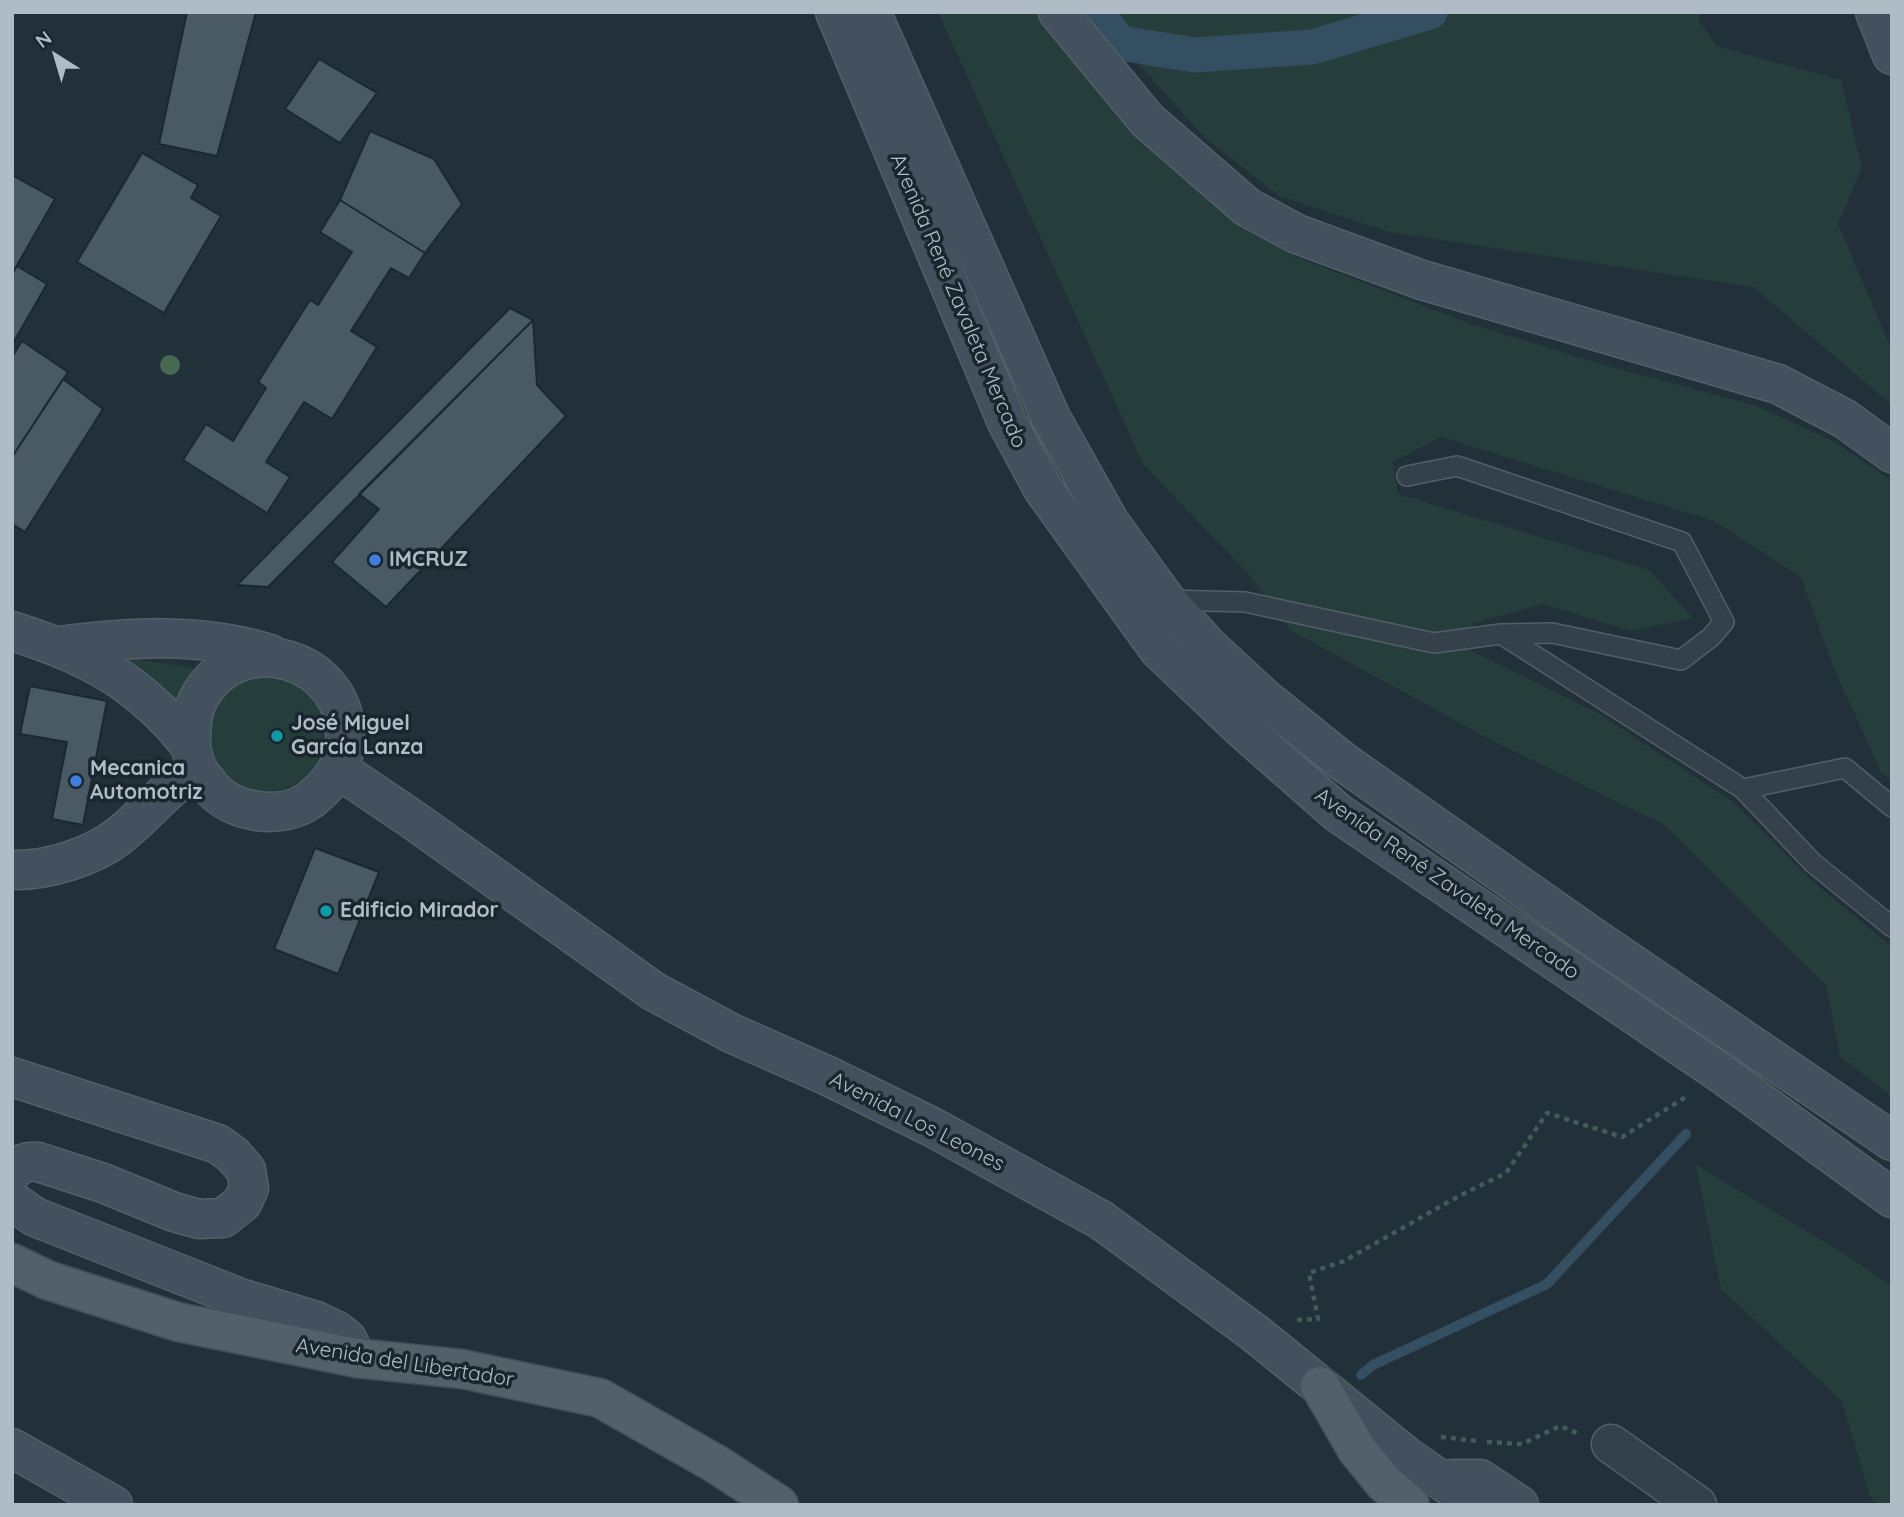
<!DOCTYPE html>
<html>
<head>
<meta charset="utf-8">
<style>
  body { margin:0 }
  #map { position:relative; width:1904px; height:1517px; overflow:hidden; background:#213039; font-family:Quicksand,sans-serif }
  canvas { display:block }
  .frame { position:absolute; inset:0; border:14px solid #afbcc6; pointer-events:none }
  .north { position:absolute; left:21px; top:21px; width:70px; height:70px; -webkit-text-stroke:5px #1a262e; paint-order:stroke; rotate:323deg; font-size:19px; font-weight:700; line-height:28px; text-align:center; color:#afbcc6 }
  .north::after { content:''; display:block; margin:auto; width:24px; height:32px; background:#afbcc6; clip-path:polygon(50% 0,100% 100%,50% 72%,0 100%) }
</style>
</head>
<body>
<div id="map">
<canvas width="1904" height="1517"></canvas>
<div class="frame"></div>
<div class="north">N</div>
</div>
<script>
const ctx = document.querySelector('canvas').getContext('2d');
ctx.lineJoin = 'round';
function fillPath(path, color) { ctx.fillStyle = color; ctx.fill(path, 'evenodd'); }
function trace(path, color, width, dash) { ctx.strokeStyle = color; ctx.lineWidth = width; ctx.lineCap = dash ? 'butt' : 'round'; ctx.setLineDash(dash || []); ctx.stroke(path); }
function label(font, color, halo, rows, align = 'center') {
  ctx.font = font + ' Quicksand,sans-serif'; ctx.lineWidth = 7; ctx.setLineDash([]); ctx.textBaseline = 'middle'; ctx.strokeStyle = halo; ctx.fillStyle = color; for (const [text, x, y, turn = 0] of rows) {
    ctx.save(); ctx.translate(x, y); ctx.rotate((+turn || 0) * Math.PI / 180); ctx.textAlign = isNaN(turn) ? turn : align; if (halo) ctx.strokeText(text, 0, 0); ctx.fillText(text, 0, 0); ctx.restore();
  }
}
const green = new Path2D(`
  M 938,12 L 1036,12 L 1127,124 L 1215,204 L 1294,256 L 1471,324 L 1604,365 L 1754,405 L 1833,441 L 1892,481 L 1892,781 L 1881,772 L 1833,666 L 1801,577 L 1714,521 L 1441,437 L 1393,462 L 1398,494 L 1649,570 L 1693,618 L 1631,631 L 1543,604 L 1473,623 L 1471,651 L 1598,713 L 1733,802 L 1811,880 L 1892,947 L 1892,1097 L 1840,1056 L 1826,985 L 1663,824 L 1493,741 L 1290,630 L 1250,576 L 1143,464 Z
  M 1096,12 L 1701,12 L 1698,19 L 1716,46 L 1841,80 L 1862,167 L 1838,224 L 1892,351 L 1892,405 L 1753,287 L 1389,232 L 1279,196 L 1204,137 L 1120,43 Z
  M 123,657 L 200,669 L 175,710 L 147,675 Z
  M207 733a59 59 0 1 1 118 0a59 59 0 1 1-118 0Z
  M 1696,1165 L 1843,1253 L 1892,1286 L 1892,1505 L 1879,1505 L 1870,1497 L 1842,1401 L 1721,1289 Z`);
const stream = new Path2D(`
  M 1361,1375 L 1373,1365 L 1547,1284 L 1686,1134`);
const canal = new Path2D(`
  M 1096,12 L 1120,43 L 1195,55 L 1312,47 L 1430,12`);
const building = new Path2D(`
  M 187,12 L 256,12 L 217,156 L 159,144 Z
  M 319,59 L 377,93 L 340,143 L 285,109 Z
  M 370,131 L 434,159 L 462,204 L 425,253 L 340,200 Z
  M 142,153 L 198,185 L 191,198 L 221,216 L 164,313 L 77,262 Z
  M 12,175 L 55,199 L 12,274 Z
  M 340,200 L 425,253 L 409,278 L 391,268 L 351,331 L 377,347 L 332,419 L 304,402 L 266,462 L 290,477 L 267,513 L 183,460 L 206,424 L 233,441 L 266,388 L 258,382 L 310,300 L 318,305 L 352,252 L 320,232 Z
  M 17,266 L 47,284 L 12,345 L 12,274 Z
  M 510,308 L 533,320 L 268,587 L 237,585 Z
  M 533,320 L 537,385 L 566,416 L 386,607 L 332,562 L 379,509 L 359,494 Z
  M 22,341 L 68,372 L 12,457 L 12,357 Z
  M 63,379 L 103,409 L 25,532 L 12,524 L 12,457 Z
  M 30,686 L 107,701 L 83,825 L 52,819 L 67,742 L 20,734 Z
  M 315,848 L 379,872 L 338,974 L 274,949 Z`);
const path = new Path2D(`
  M 1297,1320 L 1318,1319 L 1309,1273 L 1344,1261 L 1459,1196 L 1506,1173 L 1547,1113 L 1622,1137 L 1689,1095
  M 1441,1437 L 1478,1441
  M 1487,1442 L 1522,1444 L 1560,1426 L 1577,1433`);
const lane = new Path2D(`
  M 1407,476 L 1457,466 L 1682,542 L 1724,622 L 1711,637 L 1681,660 L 1552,633 L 1501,634
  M 1168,600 L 1245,602 L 1434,643 L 1501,634 L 1743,789 L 1845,768 L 1892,807
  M 1743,789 L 1813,863 L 1892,927`);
const street = new Path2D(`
  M 1611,1444 L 1697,1505`);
const secondary = new Path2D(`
  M 835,12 L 1007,422 L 1043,489 L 1159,650 L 1238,725 L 1338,813 L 1722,1074 L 1892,1198
  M 871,12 L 1051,418 L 1110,523 L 1166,600 L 1209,647 L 1264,698 L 1342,761 L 1591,936 L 1892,1141
  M 1058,12 L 1147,120 L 1247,207 L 1297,234 L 1422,280 L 1778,384 L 1845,419 L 1892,453
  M 1875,12 L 1892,55
  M 12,631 C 53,644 92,659 127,684 C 150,701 171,721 188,743 C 193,750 193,759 197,768 C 200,774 205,780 209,785 C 230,813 281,821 310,800 C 328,786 343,767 345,744 C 353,658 237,623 198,700 C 191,714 191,730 191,746
  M 59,646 C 130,637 201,632 270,654
  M 338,769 L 412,819 L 653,991 L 731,1033 L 826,1075 L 932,1127 L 1101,1220 L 1256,1334 L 1406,1456 L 1477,1505
  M 12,870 C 47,871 92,857 119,836 C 138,821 154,803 171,788 C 179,780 189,775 197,769
  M 12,1077 L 218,1144 L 233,1155 L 246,1170 L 249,1188 L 242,1203 L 223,1218 L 199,1219 L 174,1212 L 103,1183 L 38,1162 C 27,1161 20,1163 12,1172
  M 12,1201 L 35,1217 L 243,1299 L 316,1321 L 337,1331 L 347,1339 L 356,1358
  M 12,1448 L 113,1505
  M 1452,1479 L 1480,1479 L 1519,1505`);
const primary = new Path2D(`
  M 12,1263 L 47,1280 L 178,1322 L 356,1358 L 462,1369 L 600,1398 L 716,1464 L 779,1505
  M 1320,1386 L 1357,1450 L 1384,1483 L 1410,1505`);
const trees = [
  [170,365]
];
const markers = [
  [375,560,7,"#3f7fe0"],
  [277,736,7,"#0f9aa8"],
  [76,781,7,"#3f7fe0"],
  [326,911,7,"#0f9aa8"]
];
const streetNames = [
  ["Avenida René Zavaleta Mercado",958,301,67],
  ["Avenida René Zavaleta Mercado",1447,884,35],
  ["Avenida Los Leones",917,1122,27],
  ["Avenida del Libertador",405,1363,9]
];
const poiNames = [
  ["IMCRUZ",389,560],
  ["José Miguel",291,724],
  ["García Lanza",291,748],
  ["Mecanica",90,769],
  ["Automotriz",90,793],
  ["Edificio Mirador",340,911]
];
fillPath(green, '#263e3b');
trace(stream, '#344f61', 10);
trace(canal, '#344f61', 35);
fillPath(building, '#495a65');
trace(building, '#1c2830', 2);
trace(lane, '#525f67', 22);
trace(street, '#525f67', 41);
trace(secondary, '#525f67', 41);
trace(primary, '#414d56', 41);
trace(path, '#445b59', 4.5, [5, 5]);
trace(lane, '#34414a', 19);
trace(street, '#34414a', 38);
trace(secondary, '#42515d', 38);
trace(primary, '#52606a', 38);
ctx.fillStyle = '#476953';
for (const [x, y] of trees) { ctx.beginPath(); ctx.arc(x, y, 10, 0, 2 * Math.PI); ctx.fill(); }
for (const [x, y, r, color] of markers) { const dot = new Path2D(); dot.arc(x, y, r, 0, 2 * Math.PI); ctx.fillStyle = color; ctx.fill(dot); trace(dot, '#1a262e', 2.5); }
label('21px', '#afbcc6', '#1a262e', streetNames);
label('bold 21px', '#afbcc6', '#1a262e', poiNames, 'left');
</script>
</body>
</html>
